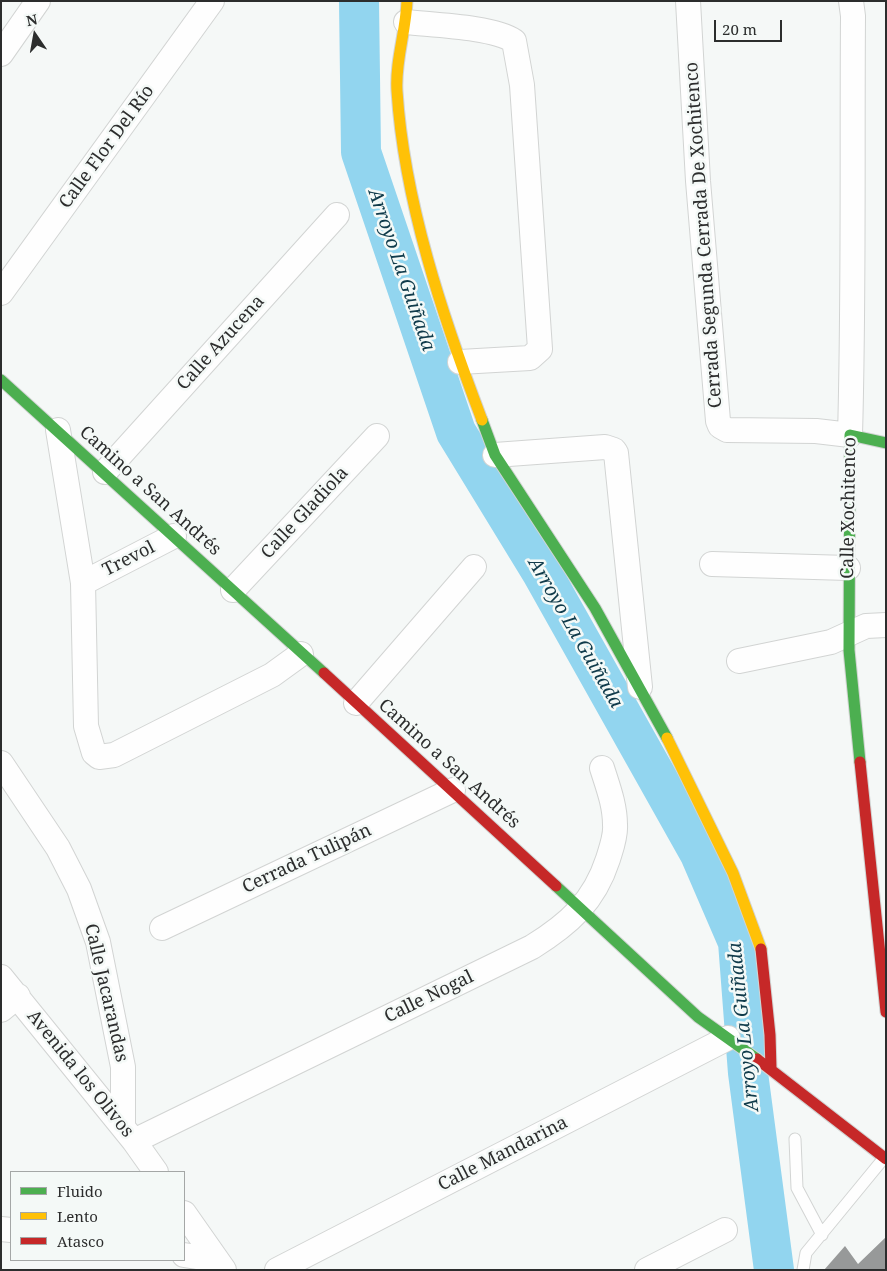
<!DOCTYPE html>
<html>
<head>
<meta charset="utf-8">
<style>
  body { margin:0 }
  #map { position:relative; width:887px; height:1271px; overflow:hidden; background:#f5f8f7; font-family:"Noto Serif",serif }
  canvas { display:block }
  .frame { position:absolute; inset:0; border:2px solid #2c2d2d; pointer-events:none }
  .legend { position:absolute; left:10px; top:1171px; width:175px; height:90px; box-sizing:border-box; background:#f4f9f7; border:1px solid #a4a7a6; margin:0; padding:6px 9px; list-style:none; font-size:15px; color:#2c2d2d }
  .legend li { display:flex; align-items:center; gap:10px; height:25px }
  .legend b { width:25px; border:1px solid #a4a7a6 }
  .north { position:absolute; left:10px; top:10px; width:50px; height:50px; -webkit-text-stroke:4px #f4f9f7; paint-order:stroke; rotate:348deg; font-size:14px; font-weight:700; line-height:20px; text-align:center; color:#2c2d2d }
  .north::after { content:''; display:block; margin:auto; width:18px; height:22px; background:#2c2d2d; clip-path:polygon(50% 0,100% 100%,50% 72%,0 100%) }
  .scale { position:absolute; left:714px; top:20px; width:68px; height:22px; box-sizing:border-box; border:2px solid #2c2d2d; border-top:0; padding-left:6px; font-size:15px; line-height:18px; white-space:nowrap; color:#2c2d2d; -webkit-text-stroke:4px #f4f9f7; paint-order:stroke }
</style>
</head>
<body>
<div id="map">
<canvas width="887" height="1271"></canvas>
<div class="frame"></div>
<ul class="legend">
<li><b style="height:6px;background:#4caf50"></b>Fluido</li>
<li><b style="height:6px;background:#ffc107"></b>Lento</li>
<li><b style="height:6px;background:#c62828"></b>Atasco</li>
</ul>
<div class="north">N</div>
<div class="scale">20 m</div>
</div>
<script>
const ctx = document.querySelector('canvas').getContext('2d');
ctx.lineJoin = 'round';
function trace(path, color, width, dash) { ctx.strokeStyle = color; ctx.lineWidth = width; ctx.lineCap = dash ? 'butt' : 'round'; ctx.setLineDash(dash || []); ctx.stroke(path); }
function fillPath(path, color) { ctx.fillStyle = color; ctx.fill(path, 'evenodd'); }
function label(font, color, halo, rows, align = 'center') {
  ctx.font = font + ' "Noto Serif",serif'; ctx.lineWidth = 5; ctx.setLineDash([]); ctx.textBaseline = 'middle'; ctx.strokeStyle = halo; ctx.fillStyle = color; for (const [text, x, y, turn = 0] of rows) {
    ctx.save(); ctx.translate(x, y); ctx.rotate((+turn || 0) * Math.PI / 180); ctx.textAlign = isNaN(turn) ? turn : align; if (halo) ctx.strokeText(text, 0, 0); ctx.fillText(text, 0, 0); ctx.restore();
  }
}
const river = new Path2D(`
  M 359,1 L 361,152 L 456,432 L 541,571 L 700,854 L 738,942 L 748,1073 L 774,1270`);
const building = new Path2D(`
  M 886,1237 L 886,1270 L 824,1270 L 845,1246 L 858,1264 Z`);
const lane = new Path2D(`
  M 795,1139 L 797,1188 L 822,1235
  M 803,1270 L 806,1253 L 884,1158`);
const street = new Path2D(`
  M 688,1 L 698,181 L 718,421 L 720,426 L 727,430 L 816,431 L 850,435 C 854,295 852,156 853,16 L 851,1
  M 406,22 C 433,25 494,27 514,41 L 522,85 L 540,349 L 530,358 L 460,362
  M 1,54 L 38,1
  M 1,293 L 212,1
  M 58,430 L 83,583 L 86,726 L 94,753 L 99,757 L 114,755 L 272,675 L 301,654
  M 495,455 L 605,447 L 614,450 L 616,453 L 640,687
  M 105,472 L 337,215
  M 712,564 L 848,568
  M 83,583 L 174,536
  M 233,590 L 377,436
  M 739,661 L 831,642 L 866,626 L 886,625
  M 356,703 L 474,567
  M 1,763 L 58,848 L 79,889 L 98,942 L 123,1067 L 123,1127
  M 162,928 L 453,790
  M 1,977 L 134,1141 L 156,1172
  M 1,1010 L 18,996
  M 134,1141 L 532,947 C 569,924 594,902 608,859 C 611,849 616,836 615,825 C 615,805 608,787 602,768
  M 184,1213 L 224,1270
  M 1,1229 L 11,1230
  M 184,1255 L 216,1260
  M 277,1270 L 728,1038
  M 647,1270 L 725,1230`);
const fast = new Path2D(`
  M 1,380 L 324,673
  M 482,420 L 495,455 L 595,608 L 667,738
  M 860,762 L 849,650 L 850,435 L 886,443
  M 556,886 L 698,1017 L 757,1059`);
const slow = new Path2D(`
  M 407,1 C 406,31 395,61 397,91 C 404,201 443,318 482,420
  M 667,738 L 733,873 L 761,949`);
const jam = new Path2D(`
  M 324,673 L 556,886
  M 860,762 L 886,1012
  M 761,949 L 770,1035 L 771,1069
  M 757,1059 L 886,1159`);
const streetNames = [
  ["Calle Flor Del Río",107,147,-54],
  ["Cerrada Segunda Cerrada De Xochitenco",704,235,-94],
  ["Calle Azucena",221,343,-48],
  ["Camino a San Andrés",150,491,42],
  ["Calle Xochitenco",849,508,-89],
  ["Calle Gladiola",305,513,-47],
  ["Trevol",129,559,-27],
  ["Camino a San Andrés",449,764,42],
  ["Cerrada Tulipán",307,859,-25],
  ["Calle Jacarandas",106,993,77],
  ["Calle Nogal",429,997,-26],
  ["Avenida los Olivos",80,1074,51],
  ["Calle Mandarina",503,1154,-27]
];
const waterNames = [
  ["Arroyo La Guiñada",401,270,71],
  ["Arroyo La Guiñada",575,633,60],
  ["Arroyo La Guiñada",744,1027,-96]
];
trace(river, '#92d5ef', 40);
fillPath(building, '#979999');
trace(lane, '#d2d4d3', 13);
trace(street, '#d2d4d3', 26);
trace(fast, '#d2d4d3', 13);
trace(slow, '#d2d4d3', 13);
trace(jam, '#d2d4d3', 13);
trace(lane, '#fefefe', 11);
trace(street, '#fefefe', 24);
trace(fast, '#4caf50', 11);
trace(slow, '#ffc107', 11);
trace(jam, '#c62828', 11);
label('18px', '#2c2d2d', '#f4f9f7', streetNames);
label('italic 19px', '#103b4b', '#f4f9f7', waterNames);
</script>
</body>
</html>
